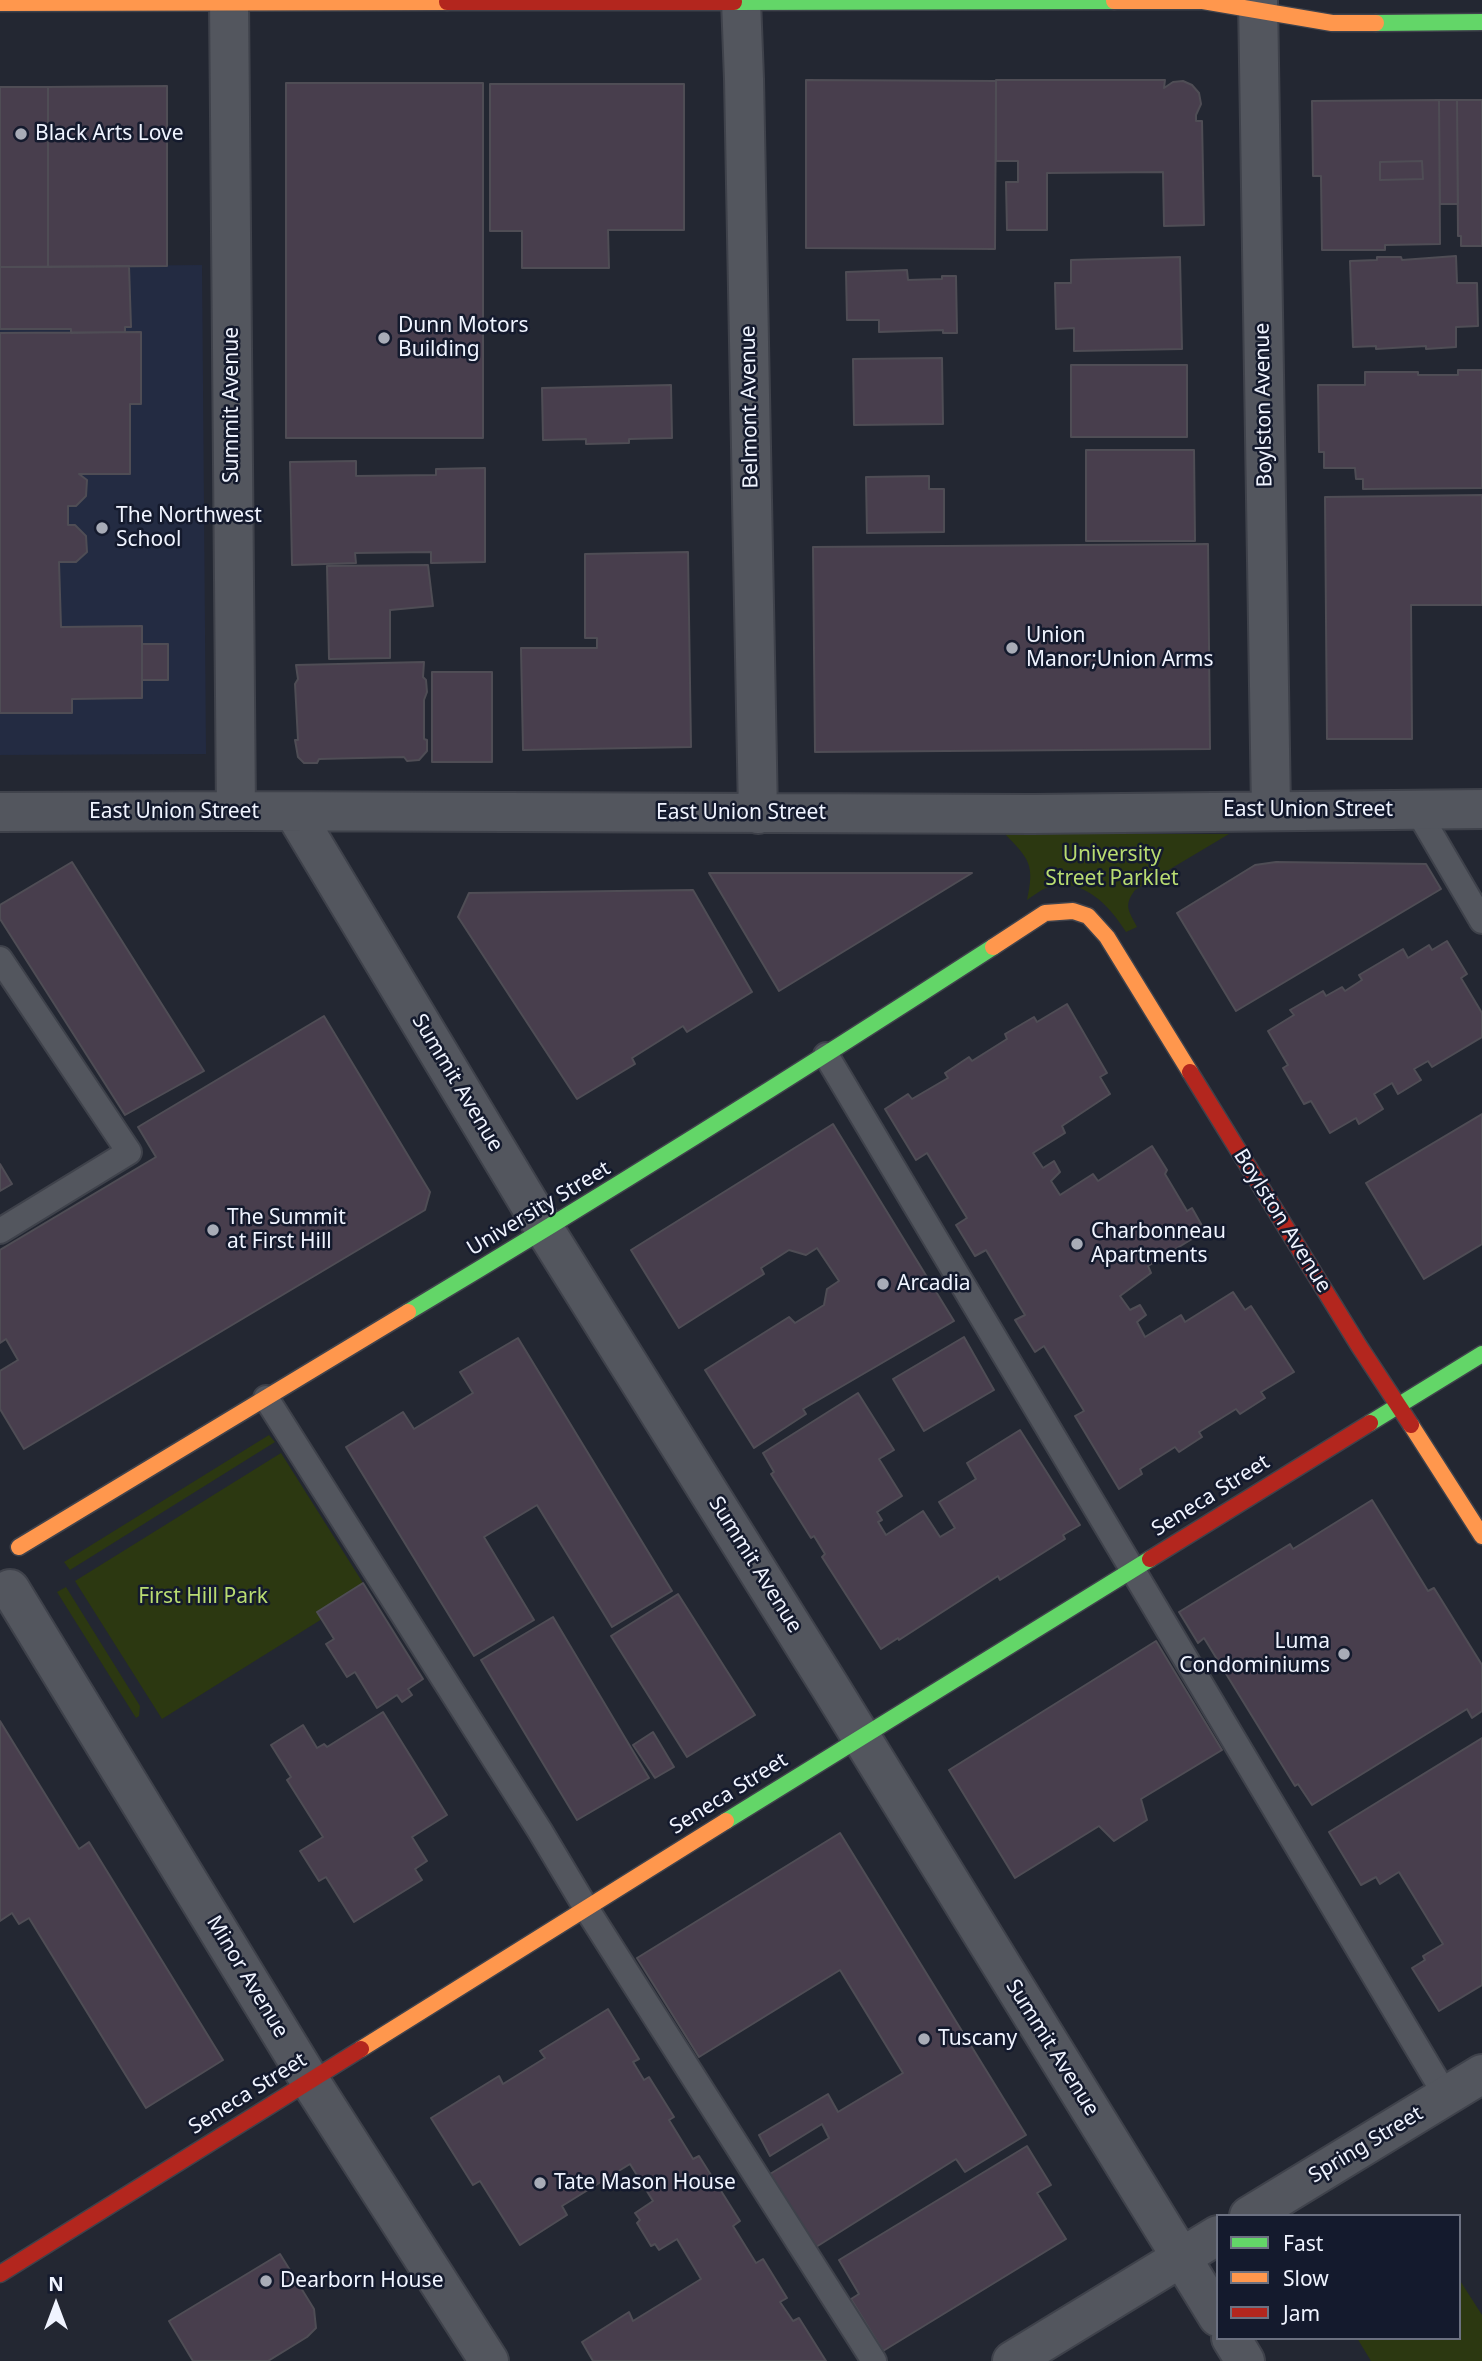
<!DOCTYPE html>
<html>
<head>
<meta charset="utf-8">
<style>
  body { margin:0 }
  #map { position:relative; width:1482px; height:2361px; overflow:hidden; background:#232732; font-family:"Noto Sans",sans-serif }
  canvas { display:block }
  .legend { position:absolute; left:1216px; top:2214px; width:245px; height:126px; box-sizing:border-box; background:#141a2d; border:2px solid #6c7181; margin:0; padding:9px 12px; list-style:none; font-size:21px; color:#f0f4ff }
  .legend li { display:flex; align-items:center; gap:14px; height:35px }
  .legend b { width:35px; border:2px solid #6c7181 }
  .north { position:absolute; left:21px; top:2270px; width:70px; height:70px; -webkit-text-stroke:5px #141a2d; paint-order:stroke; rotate:0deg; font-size:19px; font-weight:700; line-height:28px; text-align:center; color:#f0f4ff }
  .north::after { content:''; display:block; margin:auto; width:24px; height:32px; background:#f0f4ff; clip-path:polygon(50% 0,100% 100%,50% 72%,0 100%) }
</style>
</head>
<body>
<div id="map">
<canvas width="1482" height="2361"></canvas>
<ul class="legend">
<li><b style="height:9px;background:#63d668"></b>Fast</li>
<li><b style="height:9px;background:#ff974d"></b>Slow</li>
<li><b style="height:9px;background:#b3261e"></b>Jam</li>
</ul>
<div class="north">N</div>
</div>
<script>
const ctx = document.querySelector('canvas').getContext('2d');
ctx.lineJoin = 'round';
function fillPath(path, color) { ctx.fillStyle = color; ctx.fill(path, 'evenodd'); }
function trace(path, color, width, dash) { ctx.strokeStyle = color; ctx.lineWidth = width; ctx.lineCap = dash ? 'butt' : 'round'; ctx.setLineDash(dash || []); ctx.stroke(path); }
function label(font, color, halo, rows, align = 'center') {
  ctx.font = font + ' "Noto Sans",sans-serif'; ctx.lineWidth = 5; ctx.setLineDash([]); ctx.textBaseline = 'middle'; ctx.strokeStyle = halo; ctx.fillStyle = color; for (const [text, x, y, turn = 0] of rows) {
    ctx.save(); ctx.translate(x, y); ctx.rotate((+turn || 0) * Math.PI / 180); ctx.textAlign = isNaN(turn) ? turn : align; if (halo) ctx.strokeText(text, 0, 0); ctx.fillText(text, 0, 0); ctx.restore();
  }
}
const built = new Path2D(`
  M 202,265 L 206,754 L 0,755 L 0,267 Z`);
const green = new Path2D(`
  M 1005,834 L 1229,834 L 1135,890 C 1123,906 1129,911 1137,927 L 1126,932 C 1109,905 1081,875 1046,888 C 1039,891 1033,896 1027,900 C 1035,864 1029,859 1005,834 Z
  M 269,1435 L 275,1442 L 70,1570 L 64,1562 Z
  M 281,1453 L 363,1583 L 322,1619 L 162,1719 L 75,1581 Z
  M 66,1587 L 140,1706 L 139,1716 L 136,1718 L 57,1592 Z
  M 1459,2279 L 1482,2315 L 1482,2361 L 1371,2361 L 1357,2338 L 1459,2338 Z`);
const building = new Path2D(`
  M 806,80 L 996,81 L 995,249 L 806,248 Z
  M 996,80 L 1165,80 L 1164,88 L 1173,82 L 1183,81 L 1192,85 L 1199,93 L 1201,104 L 1196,115 L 1196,121 L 1202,121 L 1204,225 L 1164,226 L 1163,172 L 1047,173 L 1047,230 L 1007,230 L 1006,182 L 1018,182 L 1018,161 L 996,161 Z
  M 286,83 L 483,83 L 483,438 L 286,438 Z
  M 490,84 L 684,84 L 684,230 L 608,230 L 609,268 L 522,268 L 522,231 L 490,231 Z
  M 167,86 L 167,266 L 48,267 L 48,87 Z
  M 0,87 L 48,87 L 48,267 L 0,267 Z
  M 1439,100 L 1440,244 L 1385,245 L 1385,250 L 1322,250 L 1321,176 L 1313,176 L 1312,101 ZM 1422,161 L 1423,179 L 1380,180 L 1380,162 Z
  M 1439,100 L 1457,100 L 1458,204 L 1440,204 Z
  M 1457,100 L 1482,100 L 1482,246 L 1461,246 L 1461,236 L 1458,236 Z
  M 1422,161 L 1423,179 L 1380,180 L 1380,162 Z
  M 1456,256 L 1457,283 L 1477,283 L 1478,326 L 1456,327 L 1456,347 L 1426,349 L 1426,346 L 1376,349 L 1376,346 L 1353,347 L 1350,261 L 1377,260 L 1377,257 L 1401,257 L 1402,260 Z
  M 1180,257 L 1182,349 L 1074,351 L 1074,328 L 1056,329 L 1055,283 L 1071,283 L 1071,260 Z
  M 129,266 L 131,327 L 125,327 L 125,332 L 71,333 L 71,329 L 0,329 L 0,267 Z
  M 907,270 L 908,280 L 942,279 L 942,276 L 956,276 L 957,333 L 943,333 L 943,330 L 879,332 L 879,320 L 847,320 L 846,272 Z
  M 141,332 L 141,404 L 130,404 L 130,474 L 79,474 L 87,480 L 86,496 L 76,506 L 68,506 L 68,525 L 75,525 L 86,536 L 87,552 L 76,562 L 59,562 L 61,627 L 142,626 L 142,698 L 72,699 L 72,713 L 0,713 L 0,333 Z
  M 942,358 L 943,424 L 854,425 L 853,359 Z
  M 1071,365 L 1187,365 L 1187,437 L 1071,437 Z
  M 1458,370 L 1482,370 L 1482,488 L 1363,489 L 1363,479 L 1356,479 L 1355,468 L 1324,468 L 1324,452 L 1319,452 L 1318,385 L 1365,385 L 1365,372 L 1418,372 L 1418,375 L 1458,375 Z
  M 671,385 L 672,438 L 629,439 L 629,443 L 586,444 L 586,439 L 543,440 L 542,388 Z
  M 1086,450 L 1194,450 L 1195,541 L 1086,541 Z
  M 356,461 L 356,476 L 436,475 L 436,469 L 485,468 L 485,562 L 431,563 L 431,552 L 355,553 L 356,563 L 292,565 L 290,462 Z
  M 929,476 L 929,489 L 944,489 L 944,532 L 867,533 L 866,477 Z
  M 1482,495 L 1482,605 L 1411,605 L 1412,739 L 1327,739 L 1325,497 Z
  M 1208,544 L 1210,749 L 815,752 L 813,547 Z
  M 688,552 L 691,747 L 523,750 L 521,648 L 597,648 L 597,638 L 585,638 L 585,554 Z
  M 428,565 L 433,606 L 390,610 L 390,658 L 329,659 L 327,566 Z
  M 142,644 L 168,644 L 168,680 L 142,680 Z
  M 424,662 L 423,677 L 426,680 L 427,692 L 424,700 L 424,739 L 427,740 L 427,751 L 419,760 L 407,761 L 404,757 L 319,759 L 317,763 L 304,763 L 298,757 L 295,740 L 298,740 L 295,684 L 298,679 L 296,665 Z
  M 432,672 L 492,672 L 492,762 L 432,762 Z
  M 72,862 L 204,1071 L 125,1115 L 0,919 L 0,905 Z
  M 1276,862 L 1426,864 L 1441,889 L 1236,1011 L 1177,913 L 1255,865 Z
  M 709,873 L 972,873 L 779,991 Z
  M 693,890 L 752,992 L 687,1032 L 683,1026 L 632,1058 L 635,1064 L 577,1099 L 458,917 L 469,893 Z
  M 1447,941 L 1467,974 L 1461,978 L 1482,1013 L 1482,1037 L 1432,1067 L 1428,1061 L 1414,1069 L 1421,1080 L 1398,1094 L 1392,1083 L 1374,1094 L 1383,1109 L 1359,1124 L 1356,1118 L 1330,1133 L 1311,1101 L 1304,1104 L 1283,1068 L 1288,1065 L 1268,1031 L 1294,1015 L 1290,1010 L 1323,991 L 1326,996 L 1342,987 L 1345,991 L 1362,980 L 1359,975 L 1403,949 L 1408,958 L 1429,945 L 1432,950 Z
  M 1067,1004 L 1107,1073 L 1100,1077 L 1110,1094 L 1062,1126 L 1065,1133 L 1033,1153 L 1043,1168 L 1054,1161 L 1060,1172 L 1051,1181 L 1060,1195 L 1093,1174 L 1098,1181 L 1152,1146 L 1167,1170 L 1165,1174 L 1187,1211 L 1192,1208 L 1205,1231 L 1148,1266 L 1151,1273 L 1120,1296 L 1130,1310 L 1140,1305 L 1146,1315 L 1137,1322 L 1145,1337 L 1181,1315 L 1185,1322 L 1233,1292 L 1245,1310 L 1251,1306 L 1294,1372 L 1261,1392 L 1265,1398 L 1240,1414 L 1236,1409 L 1199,1432 L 1202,1437 L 1179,1452 L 1175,1447 L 1140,1469 L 1142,1474 L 1119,1489 L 1075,1416 L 1084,1411 L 1044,1346 L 1035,1352 L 1015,1320 L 1025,1315 L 986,1250 L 975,1256 L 956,1225 L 967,1218 L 927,1153 L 916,1160 L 885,1109 L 908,1094 L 912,1099 L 948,1078 L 945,1073 L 969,1057 L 972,1061 L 1007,1039 L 1005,1034 L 1034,1017 L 1037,1022 Z
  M 324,1016 L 430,1192 L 425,1210 L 24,1449 L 0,1409 L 0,1371 L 18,1360 L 6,1339 L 0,1343 L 0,1250 L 156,1157 L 138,1127 Z
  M 1482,1114 L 1482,1244 L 1424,1279 L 1366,1183 Z
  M 833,1124 L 954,1321 L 803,1409 L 806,1414 L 754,1448 L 705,1370 L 789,1317 L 795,1323 L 824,1305 L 827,1289 L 839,1281 L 817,1248 L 806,1255 L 789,1250 L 761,1268 L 764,1274 L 679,1328 L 631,1250 Z
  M 0,1164 L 12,1184 L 0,1191 Z
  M 964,1337 L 994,1390 L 924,1431 L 893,1379 Z
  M 518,1338 L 672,1591 L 612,1627 L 537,1505 L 484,1537 L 534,1620 L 474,1656 L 346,1447 L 403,1412 L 414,1429 L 473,1393 L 460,1372 Z
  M 858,1393 L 894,1450 L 879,1459 L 902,1496 L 877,1512 L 882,1520 L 878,1522 L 886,1535 L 923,1511 L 940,1537 L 955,1528 L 939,1502 L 976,1479 L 967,1463 L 1020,1430 L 1080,1525 L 1063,1535 L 1065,1539 L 1000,1580 L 998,1576 L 899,1640 L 898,1638 L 881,1649 L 822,1557 L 825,1554 L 814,1536 L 811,1538 L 771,1474 L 774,1472 L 763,1453 Z
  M 1372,1500 L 1428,1591 L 1434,1588 L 1482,1665 L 1482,1711 L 1472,1718 L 1467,1709 L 1312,1805 L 1298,1784 L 1295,1786 L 1204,1638 L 1198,1643 L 1179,1612 L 1290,1544 L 1293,1549 Z
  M 363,1583 L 423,1679 L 408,1689 L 412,1695 L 402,1702 L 397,1695 L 377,1708 L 355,1672 L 347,1677 L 326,1644 L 334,1639 L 317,1612 Z
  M 678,1594 L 755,1715 L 687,1757 L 611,1636 Z
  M 553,1617 L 649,1778 L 577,1820 L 481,1660 Z
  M 1156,1641 L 1222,1750 L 1141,1799 L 1147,1820 L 1114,1841 L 1099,1826 L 1015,1878 L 949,1770 Z
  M 383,1712 L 447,1815 L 412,1837 L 427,1861 L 415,1869 L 422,1880 L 354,1922 L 326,1877 L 319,1881 L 300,1851 L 323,1837 L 287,1780 L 291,1777 L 271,1745 L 303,1725 L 317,1748 L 324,1744 L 327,1747 Z
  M 0,1721 L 79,1849 L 89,1842 L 223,2060 L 146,2108 L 29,1918 L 19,1924 L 12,1913 L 0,1921 Z
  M 653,1732 L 674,1767 L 655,1778 L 633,1745 Z
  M 1482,1738 L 1482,1985 L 1439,2011 L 1412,1968 L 1425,1960 L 1423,1956 L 1443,1944 L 1399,1872 L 1380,1884 L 1376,1877 L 1361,1885 L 1329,1832 Z
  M 840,1833 L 1026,2135 L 965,2172 L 956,2159 L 816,2247 L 770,2174 L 829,2138 L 822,2124 L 770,2156 L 759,2135 L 828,2094 L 838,2112 L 903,2073 L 840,1970 L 699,2057 L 637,1958 Z
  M 608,2009 L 639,2059 L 633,2062 L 644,2080 L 649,2077 L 674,2117 L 669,2120 L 693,2159 L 699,2156 L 740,2221 L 733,2226 L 756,2263 L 763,2259 L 787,2298 L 780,2302 L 793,2321 L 799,2318 L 826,2361 L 593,2361 L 582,2342 L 629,2312 L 633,2321 L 701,2279 L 677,2239 L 659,2250 L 655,2244 L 651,2246 L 637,2223 L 640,2220 L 635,2213 L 653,2201 L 630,2164 L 562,2206 L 567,2215 L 520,2245 L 480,2181 L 473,2185 L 431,2118 L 499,2076 L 503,2084 L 545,2058 L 540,2051 Z
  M 1027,2146 L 1051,2185 L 1037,2193 L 1066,2239 L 883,2351 L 851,2299 L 859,2294 L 839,2260 Z
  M 280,2254 L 314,2309 L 316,2328 L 307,2337 L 268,2361 L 193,2361 L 169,2321 Z`);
const lane = new Path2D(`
  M 1417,810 L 1482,921
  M 0,959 L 129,1152 L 0,1231
  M 826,1055 L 1446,2096
  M 266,1398 L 540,1831 L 586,1908 L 874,2361`);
const street = new Path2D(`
  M 229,0 L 236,811
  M 741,0 L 744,79 L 758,814
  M 1258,0 L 1271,810
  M 0,812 L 243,811 L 1033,814 L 1482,809
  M 294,812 L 545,1230 L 829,1685 L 1218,2317
  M 10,1589 L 310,2081 L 489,2361
  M 1249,2216 L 1482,2074
  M 1231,2338 L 1245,2361
  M 1012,2361 L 1218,2235`);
const fast = new Path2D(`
  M 734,2 L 1114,1
  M 1376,23 L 1482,22
  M 408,1312 C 605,1194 800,1072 993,947
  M 1370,1423 L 1482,1354
  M 726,1821 L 1150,1559`);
const slow = new Path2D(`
  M 1114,1 L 1203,1 L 1332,23 L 1376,23
  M 0,3 L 447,2
  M 993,947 L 1045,913 L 1073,911 L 1088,916 L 1107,937 L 1190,1072
  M 1411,1425 L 1482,1536
  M 19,1547 L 408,1312
  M 361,2049 L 726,1821`);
const jam = new Path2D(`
  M 447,2 L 734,2
  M 1190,1072 L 1359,1346 L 1411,1425
  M 1150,1559 L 1370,1423
  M 0,2274 L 361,2049`);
const markers = [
  [21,134,7,"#a8acb7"],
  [384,338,7,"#a8acb7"],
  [102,528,7,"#a8acb7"],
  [1012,648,7,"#a8acb7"],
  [213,1230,7,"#a8acb7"],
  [1077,1244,7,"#a8acb7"],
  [883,1284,7,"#a8acb7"],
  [1344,1654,7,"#a8acb7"],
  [924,2039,7,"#a8acb7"],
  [540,2183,7,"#a8acb7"],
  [266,2281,7,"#a8acb7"]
];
const poiNames = [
  ["Black Arts Love",35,134],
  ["Dunn Motors",398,326],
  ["Building",398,350],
  ["The Northwest",116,516],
  ["School",116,540],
  ["Union",1026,636],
  ["Manor;Union Arms",1026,660],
  ["The Summit",227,1218],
  ["at First Hill",227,1242],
  ["Charbonneau",1091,1232],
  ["Apartments",1091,1256],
  ["Arcadia",897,1284],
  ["Luma",1330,1642,"right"],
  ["Condominiums",1330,1666,"right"],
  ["Tuscany",938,2039],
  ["Tate Mason House",554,2183],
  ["Dearborn House",280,2281]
];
const streetNames = [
  ["Summit Avenue",232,405,-90],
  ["Boylston Avenue",1264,405,-91],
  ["Belmont Avenue",750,407,-91],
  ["East Union Street",1308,810],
  ["East Union Street",174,812],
  ["East Union Street",741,813],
  ["Summit Avenue",457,1083,59],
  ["University Street",539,1209,-31],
  ["Boylston Avenue",1282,1221,58],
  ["Seneca Street",1211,1496,-32],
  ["Summit Avenue",755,1565,58],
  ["Seneca Street",729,1794,-32],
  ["Minor Avenue",247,1977,59],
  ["Summit Avenue",1052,2048,58],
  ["Seneca Street",248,2094,-32],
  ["Spring Street",1366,2145,-31]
];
const parkNames = [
  ["University",1112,855],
  ["Street Parklet",1112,879],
  ["First Hill Park",203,1597]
];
fillPath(built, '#232b42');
fillPath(green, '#2c3811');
fillPath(building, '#483e4d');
trace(building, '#4f4d55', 2);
trace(lane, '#3f424b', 28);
trace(street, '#3f424b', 42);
trace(fast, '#3f424b', 19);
trace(slow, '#3f424b', 19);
trace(jam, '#3f424b', 19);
trace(lane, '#53565e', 24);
trace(street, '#53565e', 38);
trace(fast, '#63d668', 16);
trace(slow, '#ff974d', 16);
trace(jam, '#b3261e', 16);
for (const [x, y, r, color] of markers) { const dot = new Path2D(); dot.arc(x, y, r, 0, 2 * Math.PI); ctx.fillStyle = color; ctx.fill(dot); trace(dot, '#141a2d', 2.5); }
label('21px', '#f0f4ff', '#141a2d', poiNames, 'left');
label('21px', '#f0f4ff', '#141a2d', streetNames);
label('21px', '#b9dc71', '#141a2d', parkNames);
</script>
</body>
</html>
